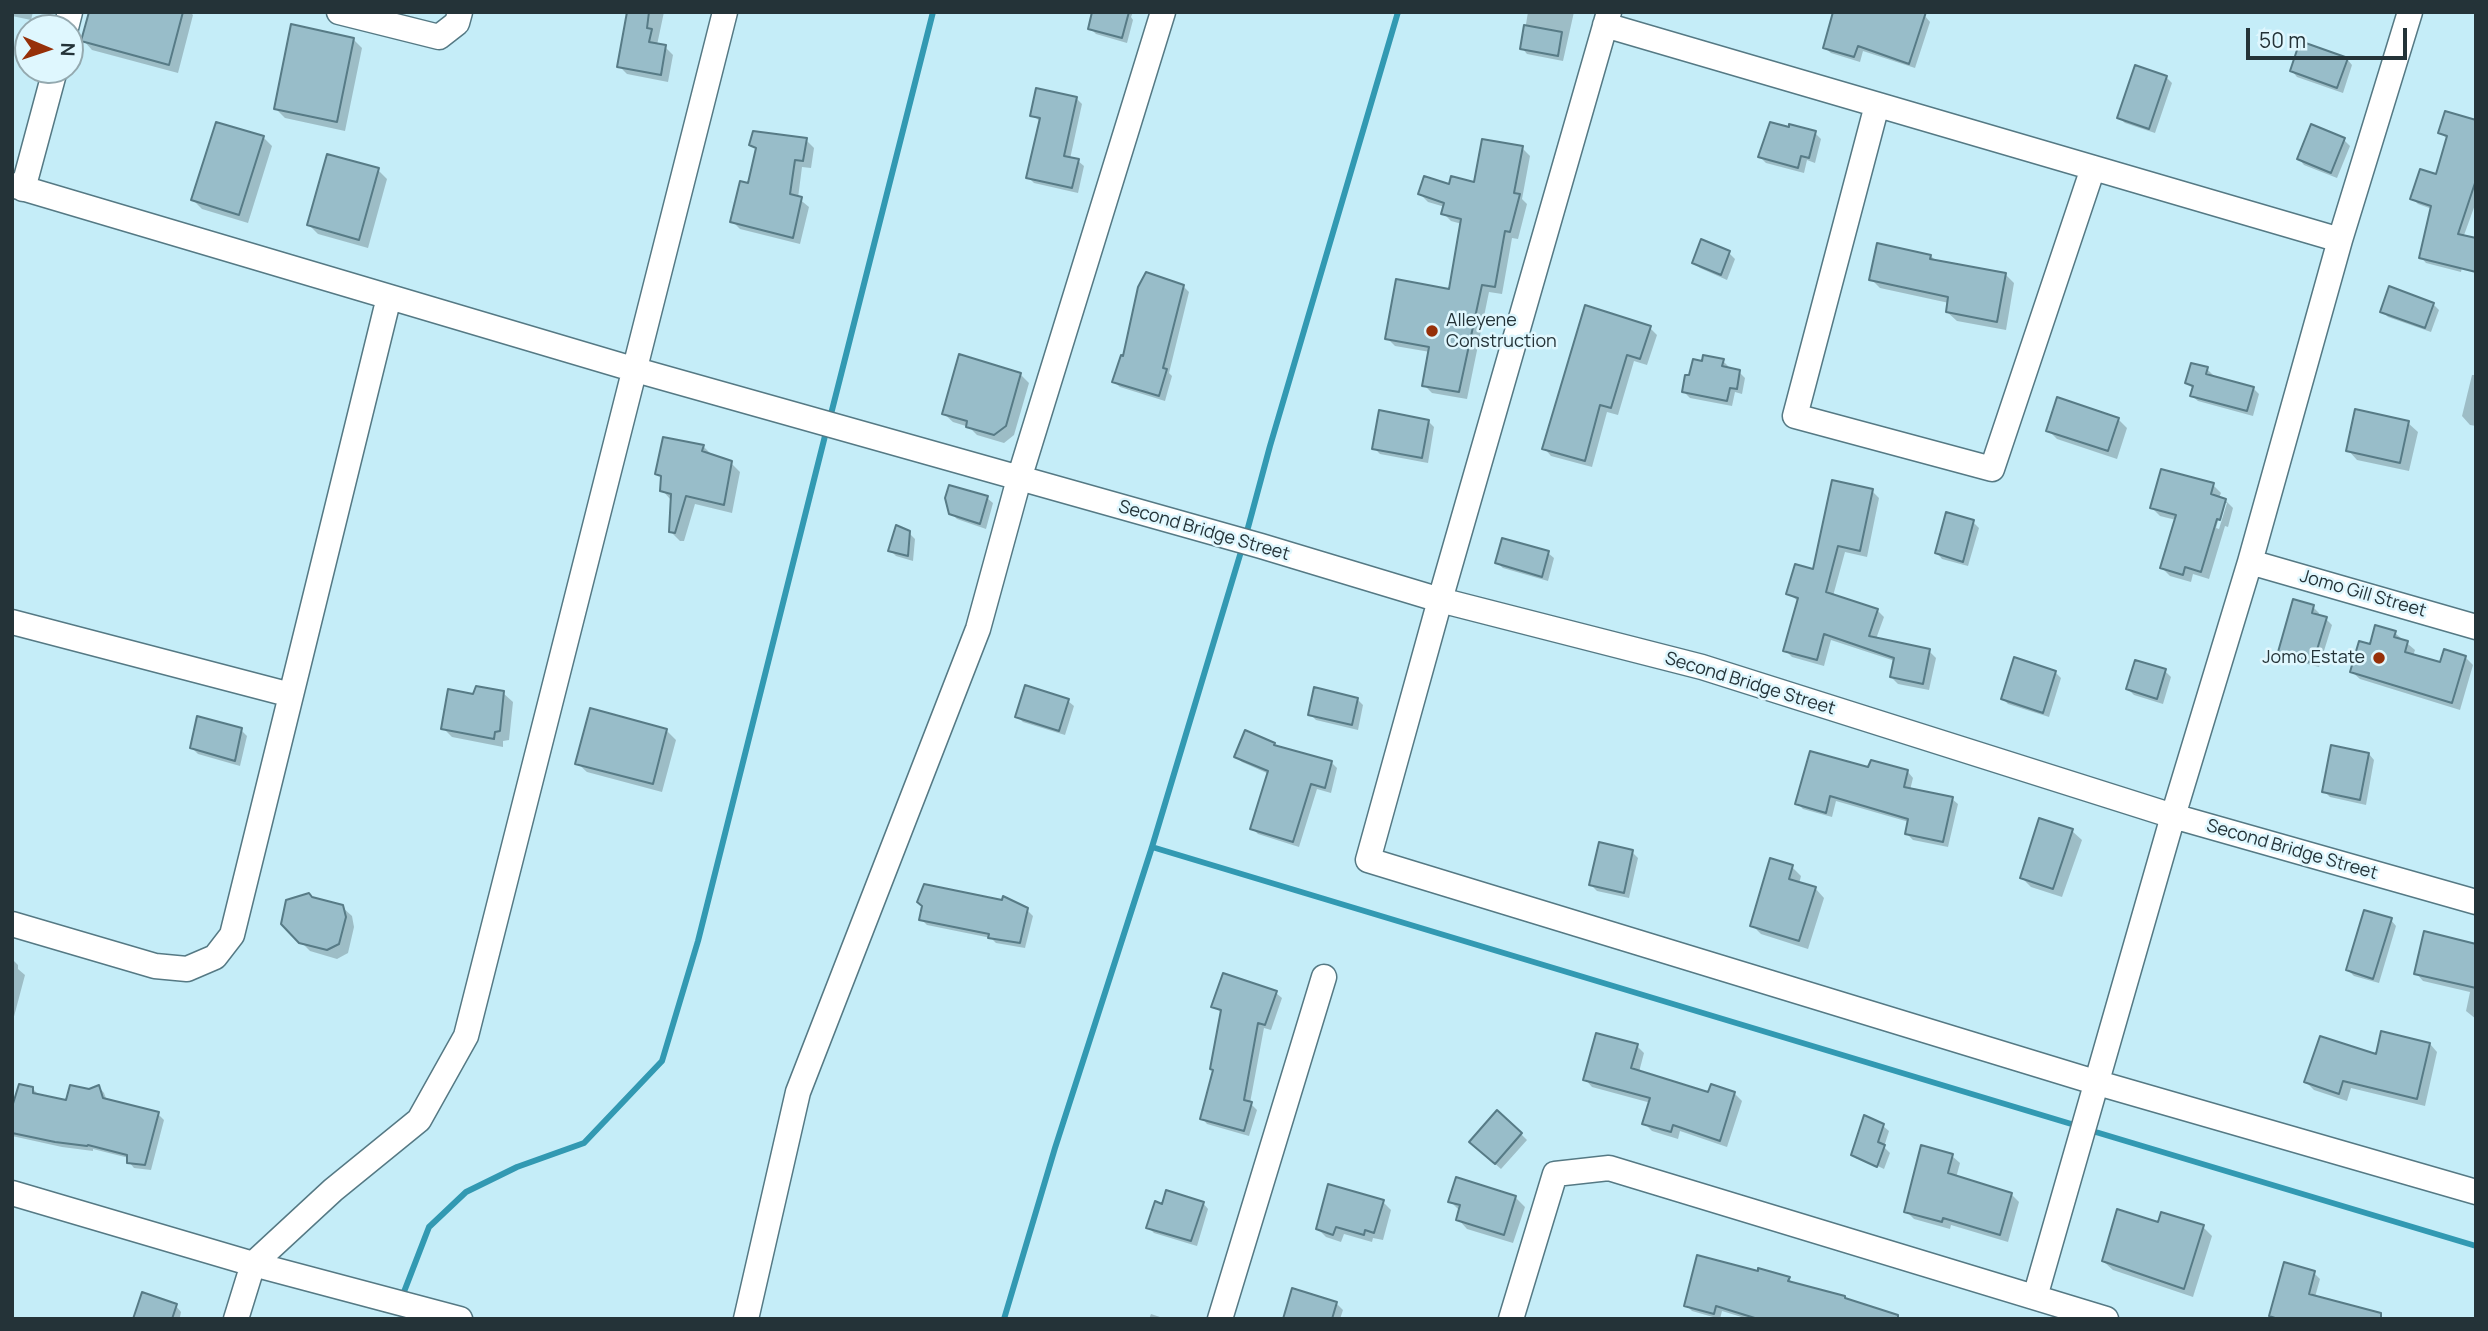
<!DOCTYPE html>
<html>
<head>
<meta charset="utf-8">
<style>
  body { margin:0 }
  #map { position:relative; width:2488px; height:1331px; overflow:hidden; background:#c5edf8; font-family:Manrope,sans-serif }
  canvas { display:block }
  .frame { position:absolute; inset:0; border:14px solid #243338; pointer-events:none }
  .north { position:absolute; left:14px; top:14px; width:70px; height:70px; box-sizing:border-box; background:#dff7fe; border:2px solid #94a9af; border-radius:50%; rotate:92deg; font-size:19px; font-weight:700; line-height:28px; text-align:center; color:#243338 }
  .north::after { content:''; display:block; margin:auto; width:24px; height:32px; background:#963009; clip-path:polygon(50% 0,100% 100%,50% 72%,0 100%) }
  .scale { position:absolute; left:2246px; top:28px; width:161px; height:32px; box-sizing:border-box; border:4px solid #243338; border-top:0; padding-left:9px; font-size:21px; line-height:24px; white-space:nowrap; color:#243338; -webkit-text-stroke:5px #dff7fe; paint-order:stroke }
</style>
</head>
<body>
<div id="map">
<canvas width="2488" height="1331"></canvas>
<div class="frame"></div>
<div class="north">N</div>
<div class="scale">50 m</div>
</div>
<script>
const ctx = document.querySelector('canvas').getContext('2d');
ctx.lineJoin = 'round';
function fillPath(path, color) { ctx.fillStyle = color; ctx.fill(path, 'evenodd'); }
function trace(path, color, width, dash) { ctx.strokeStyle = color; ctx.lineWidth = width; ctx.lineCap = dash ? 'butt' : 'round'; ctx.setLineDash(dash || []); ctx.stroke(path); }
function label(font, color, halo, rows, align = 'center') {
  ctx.font = font + ' Manrope,sans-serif'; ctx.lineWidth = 5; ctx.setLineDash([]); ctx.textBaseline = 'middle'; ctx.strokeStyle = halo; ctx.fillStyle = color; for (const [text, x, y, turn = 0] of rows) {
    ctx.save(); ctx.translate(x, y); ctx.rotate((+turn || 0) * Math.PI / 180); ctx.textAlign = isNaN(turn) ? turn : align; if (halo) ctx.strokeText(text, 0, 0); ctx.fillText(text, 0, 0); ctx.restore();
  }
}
const shadow = new Path2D(`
  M 12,12 L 33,12 L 31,20 L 12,16 Z
  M 91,12 L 190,12 L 193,15 L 178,73 L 92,50 L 83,40 Z
  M 619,12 L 664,12 L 657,45 L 665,47 L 673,55 L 668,82 L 627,74 L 619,66 L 628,15 Z
  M 1094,12 L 1133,12 L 1131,17 L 1133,20 L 1127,43 L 1096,34 L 1090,28 Z
  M 1528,12 L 1574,12 L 1563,61 L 1527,54 L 1522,48 Z
  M 1925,16 L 1930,22 L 1915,68 L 1863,51 L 1860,62 L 1831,53 L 1825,48 Z
  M 353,39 L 362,48 L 345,131 L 285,118 L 276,109 Z
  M 2347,59 L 2352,65 L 2343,93 L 2297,77 L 2292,71 Z
  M 2166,77 L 2172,83 L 2155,133 L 2125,123 L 2119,118 Z
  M 1076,98 L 1082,104 L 1070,159 L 1078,161 L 1084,166 L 1078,193 L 1034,183 L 1028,177 L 1041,122 L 1032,115 Z
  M 2476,122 L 2476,202 L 2463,238 L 2468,242 L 2461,272 L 2426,263 L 2421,257 L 2432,209 L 2418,204 L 2412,198 L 2437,176 L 2448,139 L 2440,133 Z
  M 1790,130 L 1815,133 L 1821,139 L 1815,163 L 1807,160 L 1804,173 L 1766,163 L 1760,157 Z
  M 263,137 L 272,146 L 248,223 L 202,209 L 193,200 Z
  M 806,140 L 814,148 L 811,168 L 802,167 L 798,198 L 809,207 L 800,244 L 740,229 L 732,221 L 749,185 L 757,150 L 751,144 Z
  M 2344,140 L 2350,146 L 2337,178 L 2304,165 L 2299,159 Z
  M 1522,148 L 1530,156 L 1522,199 L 1527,204 L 1518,239 L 1512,238 L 1502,294 L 1489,292 L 1467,399 L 1432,393 L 1424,385 L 1430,352 L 1395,346 L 1387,338 L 1451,291 L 1462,224 L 1451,221 L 1443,213 L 1445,207 L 1428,202 L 1420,194 L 1450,186 L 1476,184 Z
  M 378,170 L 387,179 L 368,248 L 318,234 L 309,225 Z
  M 1702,242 L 1729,253 L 1735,259 L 1727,280 L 1700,268 L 1694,263 Z
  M 1931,256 L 1937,262 L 2005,274 L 2014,283 L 2006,330 L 1957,321 L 1947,312 L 1949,303 L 1880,288 L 1871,279 Z
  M 1183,286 L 1189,292 L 1169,373 L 1172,376 L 1165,401 L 1120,387 L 1114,382 L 1124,358 Z
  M 2433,304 L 2439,310 L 2431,332 L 2388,317 L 2382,311 Z
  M 1650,328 L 1657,335 L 1647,365 L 1634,361 L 1618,415 L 1607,412 L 1592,467 L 1551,456 L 1544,448 Z
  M 1723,361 L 1729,367 L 1728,369 L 1739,372 L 1745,378 L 1742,394 L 1735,392 L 1732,406 L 1690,398 L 1684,392 Z
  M 2207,369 L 2213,375 L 2212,377 L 2253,388 L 2259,394 L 2253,416 L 2198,401 L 2192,396 L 2194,389 L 2187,383 Z
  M 1020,374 L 1029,383 L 1014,435 L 1004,443 L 977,435 L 969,427 L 953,422 L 943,413 Z
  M 2472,375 L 2476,375 L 2476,426 L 2470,425 L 2462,416 Z
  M 2118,419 L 2127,428 L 2117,459 L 2057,439 L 2048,430 Z
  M 1428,421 L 1434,427 L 1428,463 L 1380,454 L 1374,448 Z
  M 2408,423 L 2418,432 L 2409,471 L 2357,460 L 2348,450 Z
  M 664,439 L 704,447 L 714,457 L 731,463 L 740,472 L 732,513 L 695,504 L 684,541 L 680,541 L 671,532 L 671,500 L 662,490 L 663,479 L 657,473 Z
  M 2213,485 L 2221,493 L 2219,498 L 2225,500 L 2233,508 L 2228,527 L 2225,526 L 2209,579 L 2193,574 L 2191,582 L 2170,576 L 2162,568 L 2176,520 L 2160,516 L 2152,508 ZM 2223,503 L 2227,503 L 2219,529 L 2216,528 Z
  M 1872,491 L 1879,498 L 1867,557 L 1845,552 L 1833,596 L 1877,610 L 1884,617 L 1876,639 L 1929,651 L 1936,658 L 1929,690 L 1898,684 L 1891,677 L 1895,661 L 1831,640 L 1824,666 L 1792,657 L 1785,650 L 1799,602 L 1788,593 L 1814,571 Z
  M 987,498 L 993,503 L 986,529 L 957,519 L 951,513 Z
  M 1973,522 L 1979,528 L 1968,566 L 1942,559 L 1937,553 Z
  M 909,533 L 915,539 L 913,561 L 896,556 L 890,550 Z
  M 1548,553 L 1554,558 L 1548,581 L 1503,568 L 1497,563 Z
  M 2313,607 L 2319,613 L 2318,617 L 2326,619 L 2332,625 L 2319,667 L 2285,658 L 2280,652 Z
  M 2395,633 L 2415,650 L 2413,656 L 2441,664 L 2465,657 L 2473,665 L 2460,710 L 2360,679 L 2352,672 L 2371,646 Z
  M 2165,671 L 2171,677 L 2163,704 L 2134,695 L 2128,689 Z
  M 2055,672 L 2061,678 L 2049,717 L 2008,704 L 2003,699 Z
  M 503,693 L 513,702 L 509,740 L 503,741 L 503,747 L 452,737 L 443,728 Z
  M 1357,699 L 1363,705 L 1358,730 L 1316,720 L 1310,714 Z
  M 1068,701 L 1074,706 L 1065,735 L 1023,722 L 1017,716 Z
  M 241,730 L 247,736 L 240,766 L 198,754 L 192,748 Z
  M 667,731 L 676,740 L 662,792 L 587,772 L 577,763 Z
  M 1274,744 L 1278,748 L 1331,762 L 1337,768 L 1331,793 L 1317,789 L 1299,847 L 1258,834 L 1252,828 L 1269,774 L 1242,762 L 1236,757 Z
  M 2369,754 L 2374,760 L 2366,805 L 2330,797 L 2324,791 Z
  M 1872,762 L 1908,772 L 1913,778 L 1910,790 L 1952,799 L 1958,804 L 1948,847 L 1913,840 L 1907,834 L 1909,822 L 1836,801 L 1832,817 L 1803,809 L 1797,803 L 1870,770 Z
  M 2072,831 L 2082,840 L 2062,897 L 2031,887 L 2022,878 Z
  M 1632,852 L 1638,858 L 1629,898 L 1597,891 L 1591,885 Z
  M 1792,867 L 1801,876 L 1799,884 L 1815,888 L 1824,898 L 1808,949 L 1761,934 L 1752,925 Z
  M 312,899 L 342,907 L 352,916 L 354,927 L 348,953 L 337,959 L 310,951 L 283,924 Z
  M 1027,910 L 1033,916 L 1025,948 L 996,943 L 991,938 L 927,925 L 921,919 Z
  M 2391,920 L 2396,926 L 2379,983 L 2354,976 L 2348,970 Z
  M 2476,945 L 2476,1019 L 2466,1011 L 2470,992 L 2423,981 L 2416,973 Z
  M 12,959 L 18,965 L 18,969 L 25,975 L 12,1024 Z
  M 1276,993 L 1282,998 L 1271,1030 L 1264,1028 L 1250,1103 L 1257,1110 L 1249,1136 L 1207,1124 L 1202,1118 L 1215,1072 L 1211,1069 L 1222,1013 L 1213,1006 Z
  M 2430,1044 L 2437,1052 L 2425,1106 L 2351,1088 L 2347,1101 L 2314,1090 L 2306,1082 L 2377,1057 Z
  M 1637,1046 L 1644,1053 L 1639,1072 L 1709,1094 L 1734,1093 L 1742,1101 L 1727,1147 L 1680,1131 L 1678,1139 L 1652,1131 L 1644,1123 L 1651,1103 L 1592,1087 L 1585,1079 Z
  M 99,1087 L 104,1093 L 107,1101 L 158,1114 L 164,1120 L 151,1170 L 134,1168 L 129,1162 L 129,1158 L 93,1149 L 93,1151 L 62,1147 L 12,1136 L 12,1117 L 32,1088 L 38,1094 L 68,1102 Z
  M 1883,1126 L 1889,1131 L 1884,1147 L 1890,1153 L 1884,1169 L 1857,1156 L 1857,1159 L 1853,1155 Z
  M 1521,1134 L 1527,1140 L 1501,1169 L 1477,1148 Z
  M 1952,1156 L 1960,1163 L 1956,1178 L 2011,1194 L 2019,1202 L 2008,1242 L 1951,1225 L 1950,1229 L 1914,1219 L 1906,1211 Z
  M 1457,1179 L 1516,1198 L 1525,1207 L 1513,1243 L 1467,1229 L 1458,1219 L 1460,1211 L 1450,1201 Z
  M 1383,1202 L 1391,1210 L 1383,1240 L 1373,1238 L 1372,1242 L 1344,1234 L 1341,1242 L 1326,1237 L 1318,1229 Z
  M 1203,1203 L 1208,1209 L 1197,1246 L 1154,1233 L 1148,1227 L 1163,1206 Z
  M 2203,1227 L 2212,1236 L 2193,1297 L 2113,1270 L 2103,1261 Z
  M 2314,1273 L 2320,1279 L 2315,1297 L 2353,1319 L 2274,1319 L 2271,1316 Z
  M 1789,1279 L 1795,1285 L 1848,1301 L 1895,1319 L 1748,1319 L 1722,1311 L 1720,1319 L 1692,1311 L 1686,1305 Z
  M 1336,1303 L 1343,1310 L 1340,1319 L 1288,1319 Z
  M 176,1306 L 181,1312 L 180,1317 L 182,1319 L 135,1319 Z
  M 1151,1314 L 1166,1319 L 1149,1319 Z`);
const stream = new Path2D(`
  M 830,418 L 933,12
  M 1246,535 L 1270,446 L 1398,12
  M 1152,847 L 2078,1126
  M 2089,1130 L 2476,1246
  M 402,1297 L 429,1227 L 466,1192 L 517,1167 L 584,1143 L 662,1061 L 698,941 L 827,428
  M 1004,1319 L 1055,1148 L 1152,847 L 1243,545`);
const building = new Path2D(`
  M 89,12 L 183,12 L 169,65 L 81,41 Z
  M 627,12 L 649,12 L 647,28 L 652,29 L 649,42 L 666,45 L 661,75 L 617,67 Z
  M 1092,12 L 1129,12 L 1122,38 L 1088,29 Z
  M 1833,12 L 1926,12 L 1909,64 L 1858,46 L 1854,57 L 1823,48 Z
  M 291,24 L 354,38 L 337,122 L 274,109 Z
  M 1524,25 L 1562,32 L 1558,56 L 1520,49 Z
  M 2300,41 L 2348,58 L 2337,88 L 2290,71 Z
  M 2135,65 L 2167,76 L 2149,129 L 2117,118 Z
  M 1036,88 L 1077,97 L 1064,156 L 1079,159 L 1072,188 L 1026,178 L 1040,118 L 1030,116 Z
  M 2445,111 L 2476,120 L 2476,180 L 2458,234 L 2476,238 L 2476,272 L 2419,258 L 2431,206 L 2410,199 L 2420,169 L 2436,174 L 2447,136 L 2438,133 Z
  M 216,122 L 264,136 L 239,215 L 191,200 Z
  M 1770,122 L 1789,127 L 1789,124 L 1816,131 L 1809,158 L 1801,156 L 1798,168 L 1758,157 Z
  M 2311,124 L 2345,138 L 2331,173 L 2297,159 Z
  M 753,131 L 807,138 L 803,161 L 795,160 L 790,194 L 802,197 L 793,238 L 730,222 L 740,181 L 748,183 L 756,148 L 749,145 Z
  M 1482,139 L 1523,146 L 1514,193 L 1520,194 L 1510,232 L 1505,231 L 1495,287 L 1482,285 L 1459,392 L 1422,386 L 1429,347 L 1385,339 L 1396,279 L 1449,289 L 1461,219 L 1441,214 L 1444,203 L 1418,194 L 1424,176 L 1449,184 L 1451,176 L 1474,182 Z
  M 327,154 L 379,168 L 359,240 L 307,225 Z
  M 1701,239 L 1730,251 L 1721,275 L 1692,263 Z
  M 1877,243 L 1931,255 L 1930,259 L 2006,273 L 1997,322 L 1946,312 L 1948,297 L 1869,280 Z
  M 1146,272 L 1184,285 L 1163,368 L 1167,369 L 1159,396 L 1112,382 L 1121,355 L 1123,356 L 1138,287 Z
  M 2389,286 L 2434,303 L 2425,328 L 2380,312 Z
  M 1585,305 L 1651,326 L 1640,359 L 1627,355 L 1611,408 L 1600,405 L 1585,461 L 1542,449 Z
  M 959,354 L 1021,373 L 1006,426 L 994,435 L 966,427 L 967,421 L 942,414 Z
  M 1703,355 L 1724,359 L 1722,366 L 1740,370 L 1737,389 L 1730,388 L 1727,401 L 1682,392 L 1685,375 L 1689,375 L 1693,359 L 1702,361 Z
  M 2191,363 L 2208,367 L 2206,374 L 2254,387 L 2247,411 L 2190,396 L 2193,386 L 2185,383 Z
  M 2057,397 L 2119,418 L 2108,451 L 2046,431 Z
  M 2355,409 L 2409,421 L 2400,463 L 2346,451 Z
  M 1379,410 L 1429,420 L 1422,458 L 1372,449 Z
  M 663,437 L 704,445 L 702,451 L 732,461 L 724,505 L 686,496 L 675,533 L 669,532 L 671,494 L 660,491 L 661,476 L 655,474 Z
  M 2161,469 L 2214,483 L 2211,494 L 2226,499 L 2220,520 L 2217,519 L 2201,572 L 2185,567 L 2183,575 L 2160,568 L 2176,515 L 2150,508 Z
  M 1832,480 L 1873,489 L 1860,551 L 1838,546 L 1826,592 L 1878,609 L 1869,636 L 1930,649 L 1923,684 L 1890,677 L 1894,658 L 1824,634 L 1817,660 L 1783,651 L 1798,598 L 1786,594 L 1795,564 L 1813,569 Z
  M 949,485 L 988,496 L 980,524 L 949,514 L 945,498 Z
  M 1946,512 L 1974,520 L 1963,562 L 1935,553 Z
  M 896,525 L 910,531 L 908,556 L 888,551 Z
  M 1502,538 L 1549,551 L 1542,577 L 1495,563 Z
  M 2293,599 L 2314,605 L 2312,613 L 2327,617 L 2313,663 L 2278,652 Z
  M 2375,625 L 2396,631 L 2394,637 L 2408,641 L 2405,652 L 2440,662 L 2444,649 L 2466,656 L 2452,703 L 2350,672 L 2359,641 L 2370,644 Z
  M 2014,657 L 2056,671 L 2043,713 L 2001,699 Z
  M 2135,660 L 2166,669 L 2157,699 L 2126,689 Z
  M 1025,685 L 1069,699 L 1059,731 L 1015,717 Z
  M 476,686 L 504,691 L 500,731 L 495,732 L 494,739 L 441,729 L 448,689 L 473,694 Z
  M 1314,687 L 1358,698 L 1352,725 L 1308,715 Z
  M 590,708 L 667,729 L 653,784 L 575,764 Z
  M 197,716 L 242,728 L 235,761 L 190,748 Z
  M 1245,730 L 1275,743 L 1274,745 L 1332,761 L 1325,788 L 1311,784 L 1293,842 L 1250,829 L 1268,771 L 1234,757 Z
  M 2331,745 L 2369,753 L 2360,800 L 2322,792 Z
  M 1810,751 L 1868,767 L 1871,760 L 1908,770 L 1904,787 L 1953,797 L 1943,842 L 1905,834 L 1908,819 L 1830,796 L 1826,813 L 1795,804 Z
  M 2039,818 L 2073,829 L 2053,889 L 2020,878 Z
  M 1599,842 L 1633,850 L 1624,893 L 1589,885 Z
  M 1770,858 L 1793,865 L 1789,879 L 1816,887 L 1799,941 L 1750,926 Z
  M 924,884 L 1002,900 L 1003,896 L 1028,908 L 1020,943 L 988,938 L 989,934 L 919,920 L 922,906 L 917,902 Z
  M 309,893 L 312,897 L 343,905 L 346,917 L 339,944 L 327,950 L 299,943 L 281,924 L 286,900 Z
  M 2364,910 L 2392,918 L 2373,979 L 2346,970 Z
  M 2424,931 L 2476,944 L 2476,988 L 2414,974 Z
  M 1223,973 L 1277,991 L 1265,1025 L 1258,1023 L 1244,1100 L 1252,1102 L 1244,1131 L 1200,1119 L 1213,1070 L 1210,1069 L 1221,1010 L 1211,1007 Z
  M 2381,1031 L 2430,1043 L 2417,1099 L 2343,1081 L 2339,1094 L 2304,1082 L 2320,1036 L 2376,1054 Z
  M 1596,1033 L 1638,1044 L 1631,1068 L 1708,1092 L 1711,1084 L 1735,1092 L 1720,1141 L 1673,1125 L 1671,1132 L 1642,1124 L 1650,1098 L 1583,1080 Z
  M 19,1084 L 33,1087 L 33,1093 L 66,1100 L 70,1085 L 89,1089 L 99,1085 L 103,1098 L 159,1112 L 145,1165 L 127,1163 L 127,1155 L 88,1145 L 87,1146 L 55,1142 L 12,1133 L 12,1107 Z
  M 1497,1110 L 1522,1133 L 1495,1164 L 1469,1142 Z
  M 1864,1115 L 1884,1124 L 1878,1142 L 1885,1145 L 1877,1167 L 1851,1155 Z
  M 1921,1145 L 1953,1154 L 1948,1173 L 2012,1193 L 2000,1235 L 1943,1218 L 1942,1222 L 1904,1212 Z
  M 1456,1177 L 1516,1196 L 1504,1235 L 1456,1220 L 1460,1205 L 1448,1202 Z
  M 1328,1184 L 1384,1200 L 1374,1233 L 1365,1230 L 1364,1235 L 1336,1227 L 1333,1235 L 1316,1229 Z
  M 1166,1190 L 1204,1202 L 1191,1241 L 1146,1228 L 1155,1201 L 1162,1204 Z
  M 2117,1209 L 2158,1222 L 2161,1212 L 2204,1225 L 2184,1289 L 2102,1261 Z
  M 1697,1255 L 1758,1271 L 1758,1268 L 1790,1277 L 1788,1281 L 1845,1296 L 1845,1298 L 1898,1315 L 1898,1319 L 1758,1319 L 1716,1306 L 1714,1314 L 1684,1306 Z
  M 2284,1262 L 2315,1271 L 2309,1294 L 2381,1313 L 2381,1319 L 2278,1319 L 2269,1316 Z
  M 1292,1288 L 1337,1302 L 1332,1319 L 1283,1319 Z
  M 142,1292 L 177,1304 L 172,1319 L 133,1319 Z`);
const street = new Path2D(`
  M 339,12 L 439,37 L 457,23 L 460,12
  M 1609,12 L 1440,600 L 1368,860 L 2098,1083 L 2476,1192
  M 1605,25 L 2340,240
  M 66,28 L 70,12
  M 1877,105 L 1795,416 L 1992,469 L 2093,168
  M 12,185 L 636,370 L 1261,546 L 1440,600 L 1702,667 L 2173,816 L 2476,902
  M 23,189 L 55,70
  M 2250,562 L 2476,627
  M 12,622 L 291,695
  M 12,924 L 155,966 L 187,969 L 215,957 L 232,935 L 389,297
  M 12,1193 L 253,1264 L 460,1319
  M 2035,1297 L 2173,816 L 2250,562 L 2340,240 L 2410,12
  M 236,1319 L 253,1264 L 333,1190 L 419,1120 L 466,1036 L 725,12
  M 746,1319 L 798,1092 L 978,629 L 1019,479 L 1163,12
  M 1220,1319 L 1324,977
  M 1511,1319 L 1555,1174 L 1609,1168 L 2106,1319`);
const markers = [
  [1432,331,7,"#963009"],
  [2379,658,7,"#963009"]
];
const poiNames = [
  ["Alleyene",1446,321],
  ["Construction",1446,342],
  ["Jomo Estate",2365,658,"right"]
];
const streetNames = [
  ["Second Bridge Street",1204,531,16],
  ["Jomo Gill Street",2363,594,16],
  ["Second Bridge Street",1750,684,17],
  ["Second Bridge Street",2292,850,16]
];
fillPath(shadow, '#0003');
trace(stream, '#3299b2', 6);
fillPath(building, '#98bdc9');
trace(building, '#577b86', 2);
trace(street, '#557984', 27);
trace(street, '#fff', 24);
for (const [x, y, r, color] of markers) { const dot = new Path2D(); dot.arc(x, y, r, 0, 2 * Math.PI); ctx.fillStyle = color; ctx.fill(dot); trace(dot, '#dff7fe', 2.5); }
label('18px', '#243338', '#dff7fe', poiNames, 'left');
label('18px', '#243338', '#dff7fe', streetNames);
</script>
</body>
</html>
